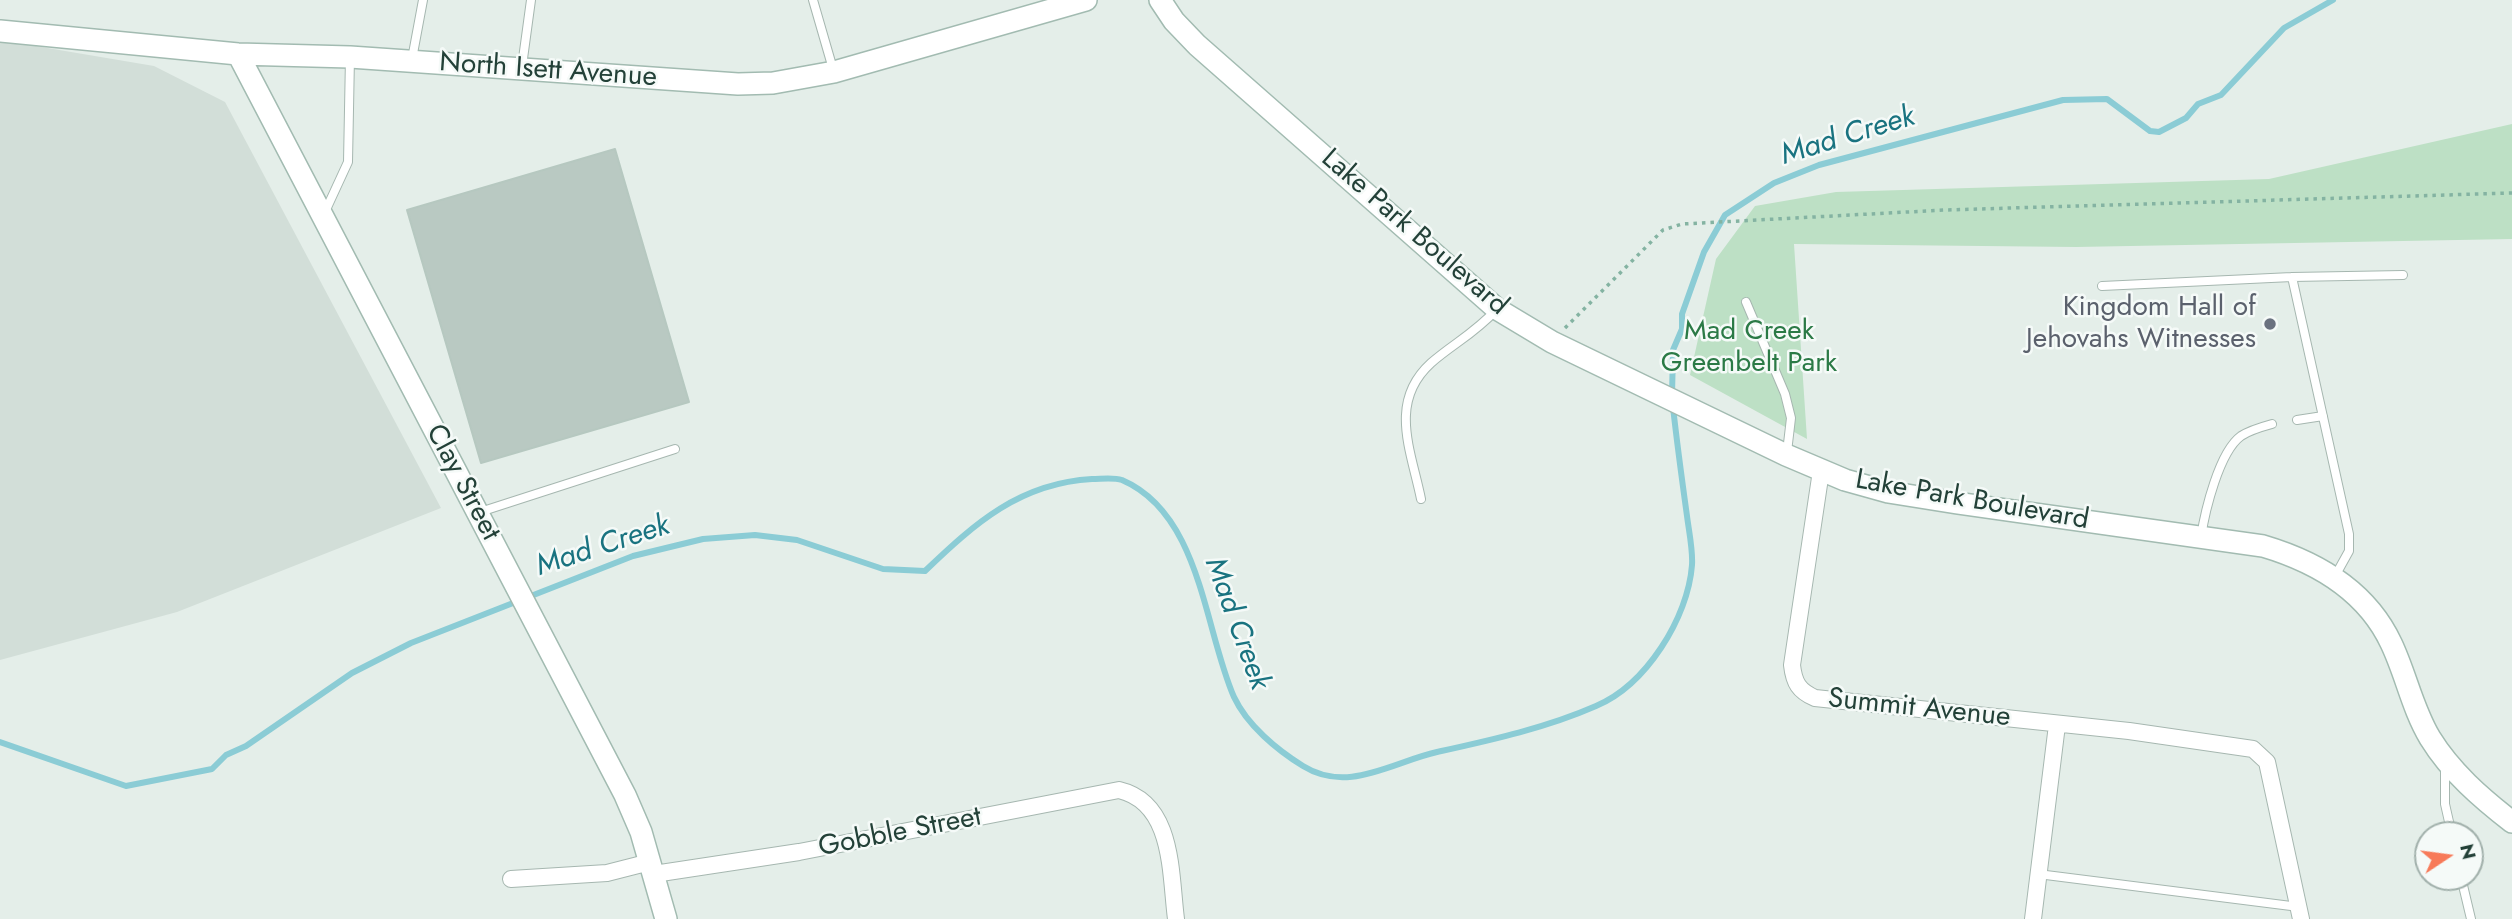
<!DOCTYPE html>
<html>
<head>
<meta charset="utf-8">
<style>
  body { margin:0 }
  #map { position:relative; width:2512px; height:919px; overflow:hidden; background:#e4eee9; font-family:Jost,sans-serif }
  canvas { display:block }
  .north { position:absolute; left:2414px; top:821px; width:70px; height:70px; box-sizing:border-box; background:#f5faf8; border:2px solid #a1b0ab; border-radius:50%; rotate:77deg; font-size:19px; font-weight:700; line-height:28px; text-align:center; color:#234138 }
  .north::after { content:''; display:block; margin:auto; width:24px; height:32px; background:#f77a59; clip-path:polygon(50% 0,100% 100%,50% 72%,0 100%) }
</style>
</head>
<body>
<div id="map">
<canvas width="2512" height="919"></canvas>
<div class="north">N</div>
</div>
<script>
const ctx = document.querySelector('canvas').getContext('2d');
ctx.lineJoin = 'round';
function fillPath(path, color) { ctx.fillStyle = color; ctx.fill(path, 'evenodd'); }
function trace(path, color, width, dash) { ctx.strokeStyle = color; ctx.lineWidth = width; ctx.lineCap = dash ? 'butt' : 'round'; ctx.setLineDash(dash || []); ctx.stroke(path); }
function label(font, color, halo, rows, align = 'center') {
  ctx.font = font + ' Jost,sans-serif'; ctx.lineWidth = 5; ctx.setLineDash([]); ctx.textBaseline = 'middle'; ctx.strokeStyle = halo; ctx.fillStyle = color; for (const [text, x, y, turn = 0] of rows) {
    ctx.save(); ctx.translate(x, y); ctx.rotate((+turn || 0) * Math.PI / 180); ctx.textAlign = isNaN(turn) ? turn : align; if (halo) ctx.strokeText(text, 0, 0); ctx.fillText(text, 0, 0); ctx.restore();
  }
}
const built = new Path2D(`
  M 0,40 L 154,66 L 225,102 L 441,508 L 177,612 L 0,660 Z`);
const green = new Path2D(`
  M 2512,124 L 2512,239 L 2076,247 L 1794,244 L 1807,439 L 1690,375 L 1716,259 L 1755,206 L 1836,192 L 2269,179 Z`);
const stream = new Path2D(`
  M 1672,396 L 1673,350 L 1682,329 L 1682,314 L 1704,252 L 1725,215 L 1774,183 L 1819,165 L 2063,100 L 2107,99 L 2150,131 L 2159,132 L 2186,118 L 2198,104 L 2221,95 L 2284,28 L 2333,0
  M 0,742 L 126,786 L 212,769 L 226,755 L 246,746 L 352,673 L 411,643 L 633,556 L 703,539 L 755,535 L 797,540 L 883,569 L 925,571 C 975,523 1020,483 1092,479 C 1101,479 1113,477 1122,480 C 1201,514 1204,629 1234,697 C 1247,725 1277,750 1303,766 C 1348,794 1392,762 1437,752 C 1491,740 1546,728 1596,706 C 1646,685 1688,618 1692,565 C 1693,550 1689,532 1687,516 C 1682,480 1677,443 1673,407`);
const building = new Path2D(`
  M 615,149 L 689,402 L 481,463 L 407,210 Z`);
const path = new Path2D(`
  M 1565,328 L 1663,230 L 1682,224 L 1945,210 L 2512,193`);
const lane = new Path2D(`
  M 813,0 L 833,69
  M 412,59 L 423,0
  M 522,66 L 531,0
  M 324,214 L 348,162 L 350,57
  M 2102,286 L 2292,277
  M 1746,302 L 1785,394 L 1791,418 L 1787,452
  M 2297,420 L 2323,416
  M 1421,499 C 1411,450 1388,402 1431,363 C 1454,343 1474,334 1497,309
  M 480,512 L 675,449
  M 2201,537 C 2205,511 2219,452 2241,436 C 2250,430 2261,427 2272,424
  M 2334,578 L 2349,551 L 2349,534 L 2292,277 L 2403,275
  M 2445,768 L 2445,804 L 2452,835
  M 2038,874 L 2299,907
  M 2461,877 L 2471,919`);
const street = new Path2D(`
  M 1821,471 L 1792,665 C 1794,683 1799,691 1815,698 L 2129,731 L 2253,749 L 2267,762 L 2301,919
  M 654,874 L 799,852 L 1119,790 C 1174,803 1170,873 1176,919
  M 511,879 L 607,873 L 650,862
  M 2033,919 L 2057,725`);
const secondary = new Path2D(`
  M 1160,0 L 1174,21 L 1197,45 L 1497,309 L 1552,342 L 1786,455 L 1845,480 L 1888,492 L 1957,503 L 2263,546 C 2317,562 2366,590 2391,643 C 2406,674 2412,708 2430,738 C 2451,772 2481,798 2512,822
  M 0,31 L 238,54 L 350,57 L 738,84 L 773,83 L 834,72 L 1086,0
  M 238,54 L 625,795 L 641,832 L 666,919`);
const markers = [
  [2270,324,7,"#6b7280"]
];
const streetNames = [
  ["North Isett Avenue",548,71,4],
  ["Lake Park Boulevard",1414,233,41],
  ["Clay Street",462,483,62],
  ["Lake Park Boulevard",1972,501,10],
  ["Summit Avenue",1919,709,6],
  ["Gobble Street",900,833,-11]
];
const worshipNames = [
  ["Kingdom Hall of",2256,308],
  ["Jehovahs Witnesses",2256,340]
];
const parkNames = [
  ["Mad Creek",1749,332],
  ["Greenbelt Park",1749,364]
];
const waterNames = [
  ["Mad Creek",1848,137,-17],
  ["Mad Creek",603,547,-18],
  ["Mad Creek",1236,624,70]
];
fillPath(built, '#d2ded8');
fillPath(green, '#bde0c5');
trace(stream, '#8bccd5', 6);
fillPath(building, '#b9c9c2');
trace(building, '#b6c8c0', 2);
trace(lane, '#a6b7b0', 10);
trace(street, '#a6b7b0', 18);
trace(secondary, '#a2bbb1', 24);
trace(path, '#84b3a2', 3.5, [3.5, 5]);
trace(lane, '#fff', 8);
trace(street, '#fff', 16);
trace(secondary, '#fff', 21);
for (const [x, y, r, color] of markers) { const dot = new Path2D(); dot.arc(x, y, r, 0, 2 * Math.PI); ctx.fillStyle = color; ctx.fill(dot); trace(dot, '#f5faf8', 2.5); }
label('28px', '#234138', '#f5faf8', streetNames);
label('28px', '#5b616d', '#f5faf8', worshipNames, 'right');
label('28px', '#2b7a46', '#f5faf8', parkNames);
label('italic 30px', '#197380', '#f5faf8', waterNames);
</script>
</body>
</html>
